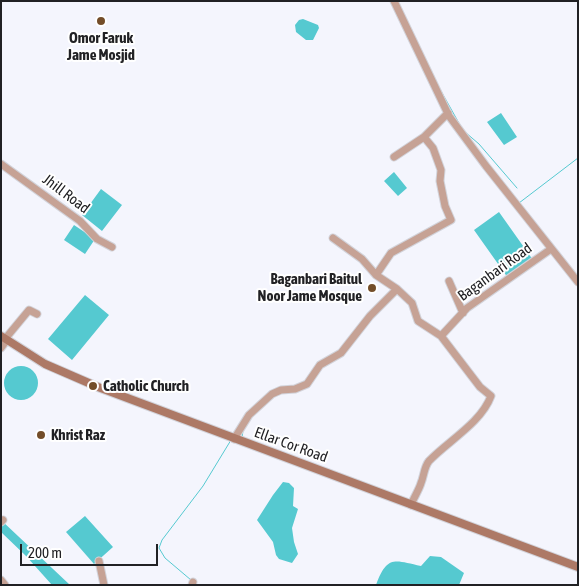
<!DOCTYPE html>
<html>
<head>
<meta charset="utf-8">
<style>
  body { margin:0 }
  #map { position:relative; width:579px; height:586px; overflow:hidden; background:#f4f5fd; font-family:"Asap Condensed",sans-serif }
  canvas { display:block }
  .frame { position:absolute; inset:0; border:2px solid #212124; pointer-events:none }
  .scale { position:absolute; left:20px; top:544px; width:138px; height:22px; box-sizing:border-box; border:2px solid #212124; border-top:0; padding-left:6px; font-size:15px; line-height:18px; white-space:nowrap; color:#212124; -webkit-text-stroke:4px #fff; paint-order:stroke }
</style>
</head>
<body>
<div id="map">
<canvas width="579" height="586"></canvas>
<div class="frame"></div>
<div class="scale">200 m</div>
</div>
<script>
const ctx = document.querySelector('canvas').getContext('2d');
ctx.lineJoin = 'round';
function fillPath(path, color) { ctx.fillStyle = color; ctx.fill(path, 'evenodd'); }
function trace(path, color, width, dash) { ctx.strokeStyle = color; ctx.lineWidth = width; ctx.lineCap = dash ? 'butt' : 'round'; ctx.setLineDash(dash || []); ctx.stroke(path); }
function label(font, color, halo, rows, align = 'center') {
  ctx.font = font + ' "Asap Condensed",sans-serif'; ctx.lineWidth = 4; ctx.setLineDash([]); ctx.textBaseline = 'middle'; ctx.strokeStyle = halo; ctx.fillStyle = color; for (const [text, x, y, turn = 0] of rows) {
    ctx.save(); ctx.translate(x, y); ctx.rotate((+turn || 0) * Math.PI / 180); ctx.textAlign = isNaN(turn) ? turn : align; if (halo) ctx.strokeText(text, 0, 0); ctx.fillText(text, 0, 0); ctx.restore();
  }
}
const water = new Path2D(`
  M 303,19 L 318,25 L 319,28 L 313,40 L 306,40 L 296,32 L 295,25 L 299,20 Z
  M 501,113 L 517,137 L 504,145 L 487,122 Z
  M 394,172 L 407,188 L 398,196 L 384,181 Z
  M 101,189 L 122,205 L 102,231 L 82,215 Z
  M 499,212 L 533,260 L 508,278 L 474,230 Z
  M 74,225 L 95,239 L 85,254 L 64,240 Z
  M 85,295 L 109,315 L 72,360 L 48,339 Z
  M4 383a17 17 0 1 1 34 0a17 17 0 1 1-34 0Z
  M 283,482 L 289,483 L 294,488 L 293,506 L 298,509 L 292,528 L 294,542 L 298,554 L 292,563 L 279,559 L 276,555 L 273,542 L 257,520 L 273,495 Z
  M 85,516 L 113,547 L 94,564 L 66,532 Z
  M 1,520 L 70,585 L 52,585 L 26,556 L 1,532 Z
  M 430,556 L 441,557 L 464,573 L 459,585 L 376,585 C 387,555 394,560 421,566 Z`);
const stream = new Path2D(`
  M 441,91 L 460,125
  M 465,132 L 479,144 L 517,188
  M 519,203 L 578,158
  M 242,439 L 243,430
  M 191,580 L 165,558 L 159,548 L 162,540 L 203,486 L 231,440`);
const tertiary = new Path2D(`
  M 394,1 L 449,116 L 486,166 L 578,282
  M 424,137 L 448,113
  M 1,164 L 80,221 L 97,239 L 112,247
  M 376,275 L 391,253 L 451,220 L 445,206 L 440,181 L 441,170 L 433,148 L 424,137 L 394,157
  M 449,281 L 463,313
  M 397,289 L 412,303 L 418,321 L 441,336 L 467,308 L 551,249
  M 5,339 L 29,310 L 37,314
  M 1,348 L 7,340
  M 234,439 L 249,415 L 272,394 L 281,390 L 295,389 L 307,384 L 320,365 L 341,353 L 370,316 L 397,289 L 376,275 L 362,259 L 333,238
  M 411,505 C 414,497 419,490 421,483 C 424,476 424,467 429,461 C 448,441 481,423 491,396 L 480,387 L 441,336
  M 1,522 L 3,520
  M 99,561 L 104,585
  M 1,580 L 5,585
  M 192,585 L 193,582`);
const secondary = new Path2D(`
  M 1,336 L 45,364 L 98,387 L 578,567`);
const markers = [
  [101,21,5,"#734d29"],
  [372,288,5,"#734d29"],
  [93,386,5,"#734d29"],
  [41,435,5,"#734d29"]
];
const poiNames = [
  ["Omor Faruk",101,38,"center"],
  ["Jame Mosjid",101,55,"center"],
  ["Baganbari Baitul",362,279,"right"],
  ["Noor Jame Mosque",362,296,"right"],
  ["Catholic Church",103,386],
  ["Khrist Raz",51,435]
];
const streetNames = [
  ["Jhill Road",66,194,37],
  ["Baganbari Road",495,272,-36],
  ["Ellar Cor Road",291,445,20]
];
fillPath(water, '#55c9d0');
trace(stream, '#55c9d0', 1);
trace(tertiary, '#d2d3da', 9);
trace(secondary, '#d2d3da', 10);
trace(tertiary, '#c6a295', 7);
trace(secondary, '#ad7966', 8);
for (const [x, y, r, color] of markers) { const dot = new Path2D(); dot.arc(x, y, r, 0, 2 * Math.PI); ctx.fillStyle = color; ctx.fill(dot); trace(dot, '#fff', 2); }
label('bold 15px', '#212124', '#fff', poiNames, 'left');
label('15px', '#212124', '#fff', streetNames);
</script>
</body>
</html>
